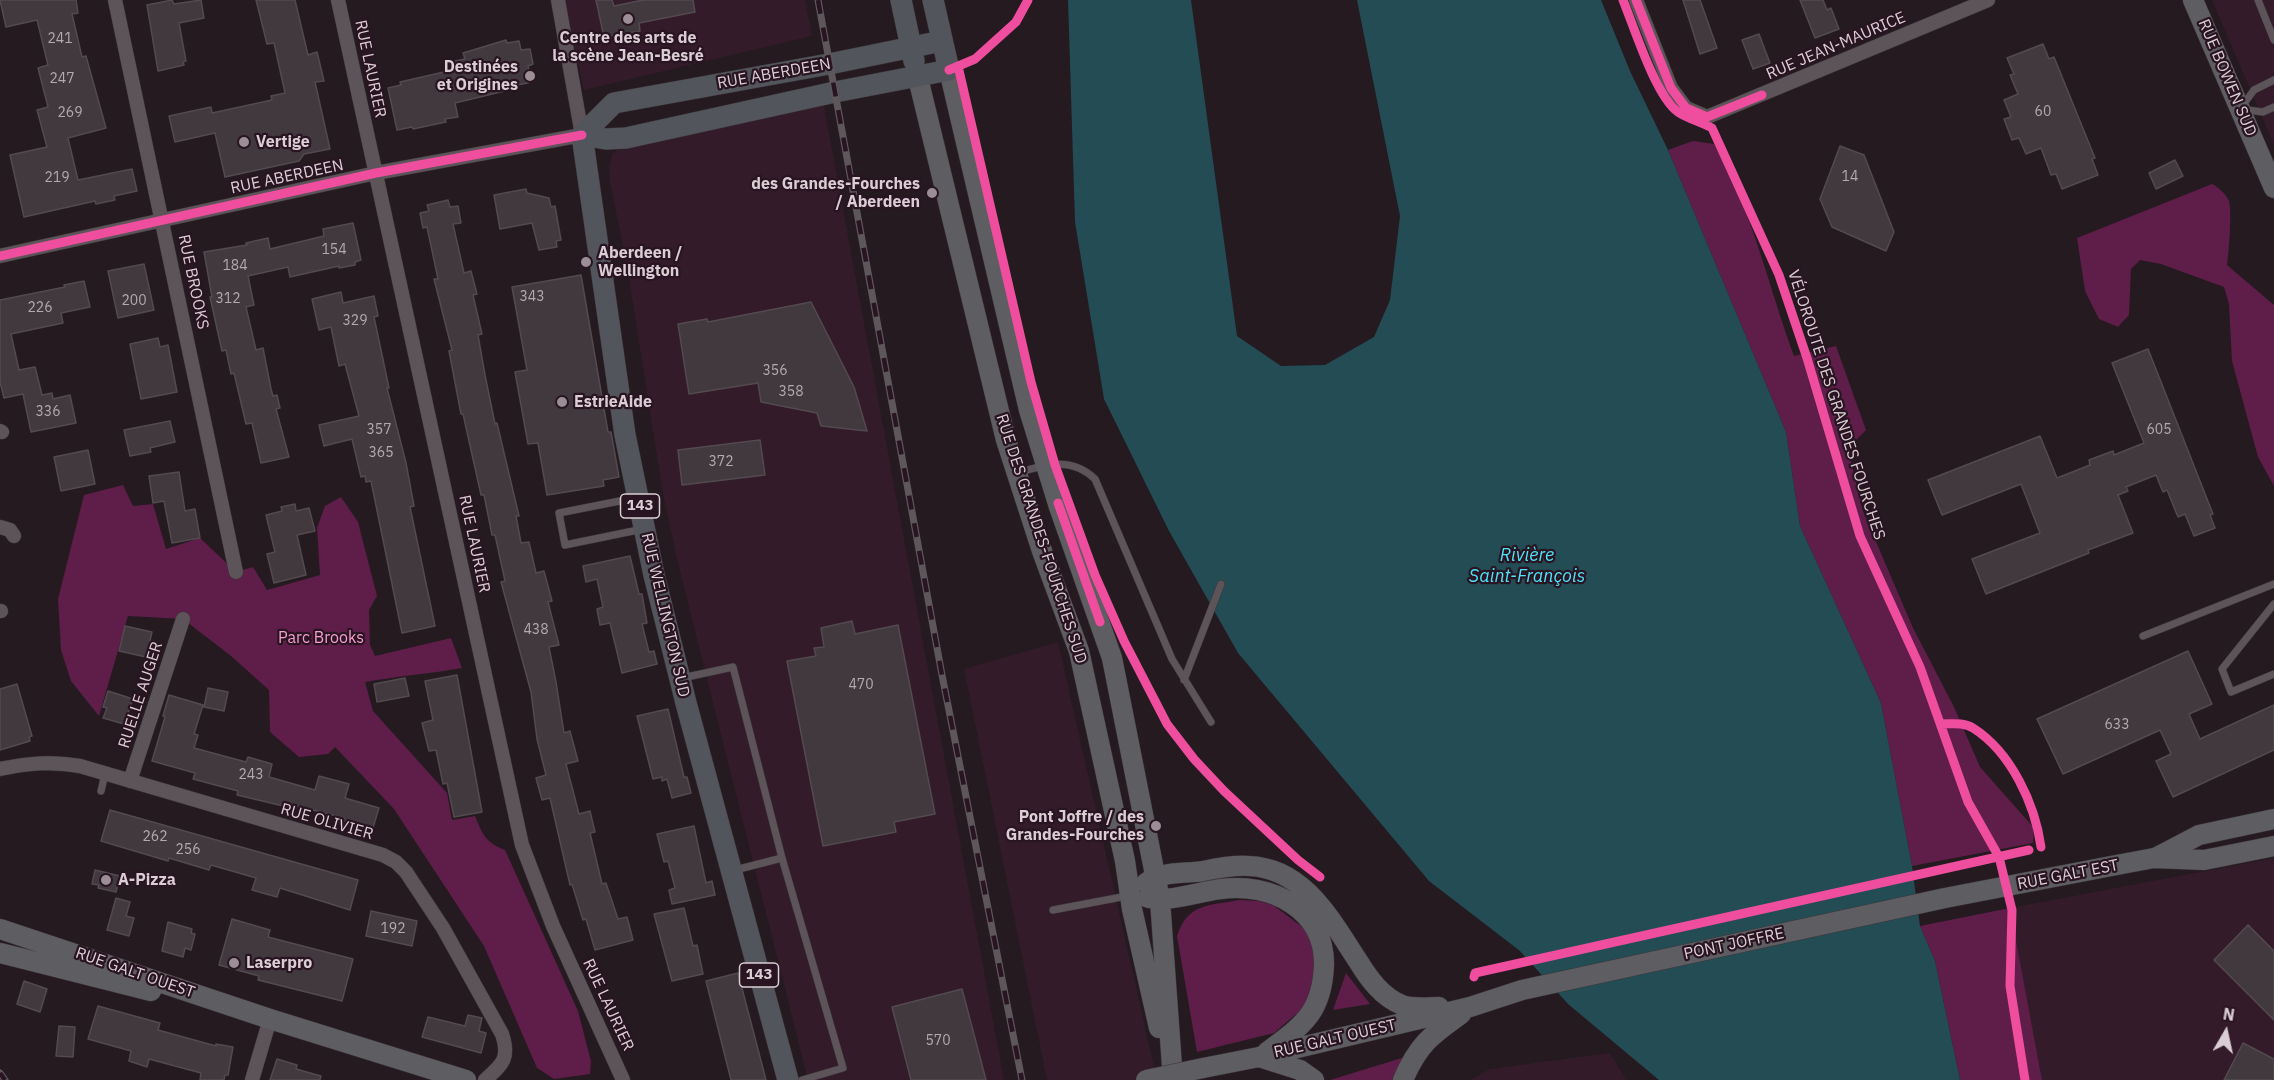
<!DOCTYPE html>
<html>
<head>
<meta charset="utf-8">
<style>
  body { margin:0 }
  #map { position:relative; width:2274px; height:1080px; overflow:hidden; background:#241a20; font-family:"IBM Plex Sans",sans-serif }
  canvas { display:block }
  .north { position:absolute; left:2196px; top:1002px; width:60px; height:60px; -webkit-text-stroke:4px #291521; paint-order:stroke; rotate:9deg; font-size:16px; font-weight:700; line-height:24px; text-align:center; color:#dbcdd4 }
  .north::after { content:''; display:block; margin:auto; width:21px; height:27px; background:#dbcdd4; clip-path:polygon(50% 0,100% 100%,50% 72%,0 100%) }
</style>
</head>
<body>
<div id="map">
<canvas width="2274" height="1080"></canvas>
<div class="north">N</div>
</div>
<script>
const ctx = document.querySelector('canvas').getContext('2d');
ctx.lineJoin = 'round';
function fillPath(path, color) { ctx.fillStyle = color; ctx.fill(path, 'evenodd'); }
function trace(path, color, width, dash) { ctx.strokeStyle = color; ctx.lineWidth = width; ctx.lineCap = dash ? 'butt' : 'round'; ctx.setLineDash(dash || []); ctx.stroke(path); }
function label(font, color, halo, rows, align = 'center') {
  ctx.font = font + ' "IBM Plex Sans",sans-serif'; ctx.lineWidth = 4.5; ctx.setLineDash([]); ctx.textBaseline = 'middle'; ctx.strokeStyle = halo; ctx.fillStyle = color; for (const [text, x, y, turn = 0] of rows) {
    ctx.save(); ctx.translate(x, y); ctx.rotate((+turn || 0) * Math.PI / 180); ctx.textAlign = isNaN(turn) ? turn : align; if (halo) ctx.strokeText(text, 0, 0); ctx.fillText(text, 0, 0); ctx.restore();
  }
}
const built = new Path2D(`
  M 564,0 L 805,0 L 812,36 L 584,90 Z
  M 2212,0 L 2274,0 L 2274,145 Z
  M 823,101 L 1004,1080 L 808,1080 L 676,555 L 662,488 L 628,272 L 610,182 L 609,169 L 612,155 L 623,145 Z
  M 1058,642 L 1157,1080 L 1047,1080 L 964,669 Z
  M 2274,858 L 2274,1080 L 2042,1080 L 2010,908 Z
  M 1610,1053 L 1626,1080 L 1470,1080 L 1490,1069 Z`);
const green = new Path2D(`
  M 1693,141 L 1714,144 C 1752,209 1768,286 1794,356 L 1836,346 L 1866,430 L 1848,448 L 1862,509 L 1913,628 L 1954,707 L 1980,767 L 2034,828 L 2033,843 L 1912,866 L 1881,703 L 1800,526 L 1786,432 L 1668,150 Z
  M 2212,184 C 2218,187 2226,194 2229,201 C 2232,212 2229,252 2227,265 L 2274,305 L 2274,486 L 2258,457 L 2232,361 L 2229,304 L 2224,287 L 2161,264 L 2140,260 L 2131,269 L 2129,315 L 2118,327 L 2099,319 L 2085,291 L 2077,238 Z
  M 123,485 L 133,506 L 153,504 L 166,549 L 200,538 L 236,572 L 253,567 L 267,590 L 320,575 L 317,528 L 325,506 L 341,497 L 358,522 L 377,596 L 369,610 L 370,645 L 375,656 L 451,638 L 462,668 C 429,674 397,676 365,682 L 373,711 L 447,793 L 452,820 L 475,816 C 483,835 485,842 505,850 L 578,1011 L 591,1061 L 590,1074 L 554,1079 L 537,1068 L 484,946 L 394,809 L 335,747 L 328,754 L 299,757 L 270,732 L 269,690 L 231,656 L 183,619 L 128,616 L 99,716 L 71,681 L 61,650 L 58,599 L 84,495 Z
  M 1239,900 L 1259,901 L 1273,905 L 1306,930 L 1316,952 L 1313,991 L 1303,1008 L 1274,1033 L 1197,1052 L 1177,936 C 1188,903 1208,906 1239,900 Z
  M 2010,908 L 2042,1080 L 1960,1080 L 1935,961 L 1920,926 Z
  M 1346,973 L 1370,1004 L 1333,1010 Z
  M 1405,1057 L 1394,1080 L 1330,1080 Z`);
const water = new Path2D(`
  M 1068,0 L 1191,0 L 1237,336 L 1281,366 L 1325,365 L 1374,337 L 1390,300 L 1400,216 L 1357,0 L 1601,0 L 1630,71 L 1668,150 L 1786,432 L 1800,526 L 1881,703 L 1912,866 L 1920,926 L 1935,961 L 1960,1080 L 1659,1080 L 1568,1004 L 1520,951 L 1429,881 L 1238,653 L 1169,531 L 1104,399 L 1075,222 Z`);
const building = new Path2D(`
  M 0,0 L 76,0 L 78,13 L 72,14 L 82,57 L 86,56 L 106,128 L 68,138 L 78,180 L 132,169 L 137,191 L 114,196 L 115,200 L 96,204 L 95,201 L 24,217 L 10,155 L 47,147 L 37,110 L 48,107 L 38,68 L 48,65 L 37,20 L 6,27 Z
  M 172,0 L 174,4 L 201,0 L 204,18 L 179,23 L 186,61 L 183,62 L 184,65 L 158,71 L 147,5 Z
  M 256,0 L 295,0 L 308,55 L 317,52 L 324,81 L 315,82 L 330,149 L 304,154 L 299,161 L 225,177 L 215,133 L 175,142 L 169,116 L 211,107 L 212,113 L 272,100 L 271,96 L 285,93 L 274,43 L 267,44 Z
  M 596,0 L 612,0 L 614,6 L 643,0 L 693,0 L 695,12 L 639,23 L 640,31 L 604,37 Z
  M 1683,0 L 1700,0 L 1717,48 L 1700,54 Z
  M 1800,0 L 1823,0 L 1827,10 L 1831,8 L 1839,29 L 1815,38 Z
  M 1759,34 L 1770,63 L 1753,69 L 1742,40 Z
  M 506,40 L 507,43 L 519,41 L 521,50 L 530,49 L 533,64 L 528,66 L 530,76 L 527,76 L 528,83 L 517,85 L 517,88 L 455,103 L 458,117 L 445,119 L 446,122 L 413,129 L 412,127 L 397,130 L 388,88 L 401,85 L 400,82 L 457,69 L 455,61 L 465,59 L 463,53 Z
  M 2043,44 L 2049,59 L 2054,57 L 2095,158 L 2092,159 L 2098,175 L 2062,189 L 2056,174 L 2051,175 L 2041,148 L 2026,154 L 2019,138 L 2012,140 L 2004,119 L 2011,117 L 2004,100 L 2018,94 L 2010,75 L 2014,74 L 2007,58 Z
  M 1840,146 L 1864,155 L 1894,232 L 1886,251 L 1832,227 L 1820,199 Z
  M 2175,160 L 2183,176 L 2156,189 L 2149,173 Z
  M 526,189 L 527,193 L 549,198 L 551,207 L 555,206 L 561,240 L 556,241 L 557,247 L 539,250 L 532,223 L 500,229 L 494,195 Z
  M 448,200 L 450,207 L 458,206 L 461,223 L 453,224 L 464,273 L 471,271 L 477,294 L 473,295 L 482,334 L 478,335 L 485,375 L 495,424 L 497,423 L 519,516 L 516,516 L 521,543 L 529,542 L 536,573 L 544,571 L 552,601 L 548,602 L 559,645 L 549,647 L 556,682 L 564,733 L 570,731 L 578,761 L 566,764 L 579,814 L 590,811 L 595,832 L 590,833 L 602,884 L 606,883 L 618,919 L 627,917 L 633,940 L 595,950 L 586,919 L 583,920 L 572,884 L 570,885 L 550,798 L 542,800 L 536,778 L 546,775 L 537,739 L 531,692 L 501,582 L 505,581 L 495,535 L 492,535 L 484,495 L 481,495 L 463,414 L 461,414 L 449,351 L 452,350 L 434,279 L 438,279 L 427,227 L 423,228 L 420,213 L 429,211 L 427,205 Z
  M 353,223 L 361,260 L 355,262 L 355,265 L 339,268 L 339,266 L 290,277 L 288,267 L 248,276 L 254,305 L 246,307 L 256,350 L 263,348 L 271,389 L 273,396 L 277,395 L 280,408 L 276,409 L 289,457 L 261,463 L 252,423 L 246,424 L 234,373 L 231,374 L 226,350 L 222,351 L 210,297 L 212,297 L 204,252 L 247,245 L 246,243 L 268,238 L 270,249 L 324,236 L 323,229 Z
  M 144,264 L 154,310 L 118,318 L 108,271 Z
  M 581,275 L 608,432 L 611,432 L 619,477 L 603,480 L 604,486 L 547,495 L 538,443 L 528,444 L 515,372 L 527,370 L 512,287 Z
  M 84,281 L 90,307 L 61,313 L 63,323 L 11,334 L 19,370 L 35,367 L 42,395 L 52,393 L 53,399 L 70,395 L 76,423 L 31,432 L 23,394 L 4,398 L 0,382 L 0,300 L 65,287 L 64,285 Z
  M 341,292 L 343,303 L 374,296 L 378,316 L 374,317 L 389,388 L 387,388 L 406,463 L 414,506 L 410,507 L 435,626 L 402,633 L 371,481 L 366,482 L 365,476 L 361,477 L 352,439 L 324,446 L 319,425 L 359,416 L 345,364 L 339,366 L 331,327 L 319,330 L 312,299 Z
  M 811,302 L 854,387 L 867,431 L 821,426 L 817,413 L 761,402 L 758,383 L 689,394 L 678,324 L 707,319 L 708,322 Z
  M 158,338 L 160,347 L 168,345 L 177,392 L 141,399 L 130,344 Z
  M 2148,349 L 2213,514 L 2210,515 L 2215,528 L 2194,536 L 2185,514 L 2178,517 L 2167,490 L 2163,492 L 2156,475 L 2126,487 L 2128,491 L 2118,495 L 2133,533 L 2088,550 L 2089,553 L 1986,594 L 1972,559 L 2040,533 L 2021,484 L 1942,515 L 1928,480 L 2040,436 L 2057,478 L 2090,465 L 2089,460 L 2113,451 L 2114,455 L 2144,443 L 2112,363 Z
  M 170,421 L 175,442 L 150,448 L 151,452 L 130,456 L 124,430 Z
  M 760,440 L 765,475 L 682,485 L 678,450 Z
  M 88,450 L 95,484 L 61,491 L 54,457 Z
  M 179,472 L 185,511 L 195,509 L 200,538 L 172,543 L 164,501 L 153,503 L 149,476 Z
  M 295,504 L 296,511 L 309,508 L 315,531 L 297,535 L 306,575 L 274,583 L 267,554 L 275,552 L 266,515 L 282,511 L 281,507 Z
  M 630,556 L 639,594 L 642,594 L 647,623 L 642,624 L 649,652 L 654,651 L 657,664 L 622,673 L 610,623 L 600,625 L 597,609 L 603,607 L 597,579 L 586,582 L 583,566 Z
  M 852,621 L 855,634 L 898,625 L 935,814 L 894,822 L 896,832 L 823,846 L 787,661 L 816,656 L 814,648 L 824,647 L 821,628 Z
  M 125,626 L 152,632 L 146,657 L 119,651 Z
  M 2188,651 L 2212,704 L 2189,714 L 2200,739 L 2274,705 L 2274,750 L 2173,797 L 2156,761 L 2171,754 L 2160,730 L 2063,774 L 2037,719 Z
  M 457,675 L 482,812 L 454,817 L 447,783 L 443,784 L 436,750 L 429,751 L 422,723 L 433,720 L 425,681 Z
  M 405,678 L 409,696 L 377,702 L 374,684 Z
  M 17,684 L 32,736 L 29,737 L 30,741 L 0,750 L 0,689 Z
  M 208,688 L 228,692 L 224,711 L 204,707 Z
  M 108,691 L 133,699 L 124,724 L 103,718 L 107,708 L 103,707 Z
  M 169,695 L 203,705 L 194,734 L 198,735 L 194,748 L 246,762 L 248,757 L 272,764 L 269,777 L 315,790 L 319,776 L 349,784 L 345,798 L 379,808 L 372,831 L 343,822 L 344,818 L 297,806 L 296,809 L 237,795 L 238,791 L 193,779 L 195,773 L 152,761 L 165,717 L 163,716 Z
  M 668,709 L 684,777 L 687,777 L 691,793 L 672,798 L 667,779 L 662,781 L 662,777 L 653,779 L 637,716 Z
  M 110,810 L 358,880 L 350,910 L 280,888 L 277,897 L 252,890 L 256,878 L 211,865 L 209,870 L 169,858 L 168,861 L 101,841 Z
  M 694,826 L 706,883 L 712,881 L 715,895 L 672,904 L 669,890 L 675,888 L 668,861 L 664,862 L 657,834 Z
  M 95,870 L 120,876 L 116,892 L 98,888 L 99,885 L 92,884 Z
  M 116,898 L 130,902 L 126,916 L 134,918 L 129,936 L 107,930 Z
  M 684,908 L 693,946 L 697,945 L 703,974 L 672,981 L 654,914 Z
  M 371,911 L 417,921 L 412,946 L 366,936 Z
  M 232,919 L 270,930 L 268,937 L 353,959 L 342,1001 L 258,980 L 259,976 L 219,965 Z
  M 168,922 L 192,929 L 191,933 L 195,934 L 191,950 L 185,948 L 183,957 L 162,951 Z
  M 2248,925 L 2274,951 L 2274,1020 L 2214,960 Z
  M 738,973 L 766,1080 L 731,1080 L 706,981 Z
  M 24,981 L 47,989 L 40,1012 L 17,1004 Z
  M 962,989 L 986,1080 L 911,1080 L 892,1007 Z
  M 98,1006 L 160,1023 L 158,1030 L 216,1046 L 216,1044 L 233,1047 L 228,1075 L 225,1075 L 224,1080 L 200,1080 L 201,1073 L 149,1059 L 147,1067 L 129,1061 L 131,1051 L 88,1039 Z
  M 468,1015 L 482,1018 L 479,1031 L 486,1033 L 481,1053 L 422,1037 L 428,1017 L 465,1026 Z
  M 59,1026 L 75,1027 L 73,1057 L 56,1056 Z
  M 2243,1043 L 2274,1059 L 2274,1080 L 2224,1080 Z
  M 277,1059 L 297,1065 L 296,1069 L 321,1076 L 320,1080 L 270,1080 Z`);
const lane = new Path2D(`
  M 2258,0 L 2274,40
  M 2274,80 L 2254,90 L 2240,109 L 2263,112 L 2274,107
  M 1020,472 C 1048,464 1072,457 1095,479 L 1172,659 L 1211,722
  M 635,498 L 559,513 L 565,545 L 643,529
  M 2274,604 L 2222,669 L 2231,692 L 2274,674
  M 2143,636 L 2274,584
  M 682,678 L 733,667 L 782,858 L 735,870
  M 1184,680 L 1221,584
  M 101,791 L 105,774
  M 782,858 L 843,1068 L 802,1080
  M 1053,910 L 1127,896`);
const street = new Path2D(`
  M 115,0 L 236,572
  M 338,0 L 522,845 L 553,926 L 623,1080
  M 1636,0 L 1671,88 L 1686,108 L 1707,117 L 1988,0
  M 0,256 L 376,173 L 582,135 L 558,0
  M 0,431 L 2,432
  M 0,527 L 10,530 L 14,536
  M 0,611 L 1,611
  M 0,769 C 28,763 52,761 80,766 L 383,855 L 396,862 L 406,872 L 443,928 L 502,1034 C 510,1058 503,1064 485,1080
  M 130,781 L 183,619
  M 252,1080 L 270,1019`);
const secondary = new Path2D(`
  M 2193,0 L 2274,188
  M 949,70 L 1029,410 L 1059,507 L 1112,658 L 1160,900 L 1173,1080
  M 918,78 L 1006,440 L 1042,551 L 1079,651 L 1125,861 L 1132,909 L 1159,1028
  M 2157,857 L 2199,835 L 2274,819
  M 1146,883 C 1161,871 1184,874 1203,871 C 1218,868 1233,865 1249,866 C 1304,868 1331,920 1358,961 C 1369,979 1382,997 1402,1005 C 1412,1009 1428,1007 1439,1007
  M 1148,898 C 1172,902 1197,892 1221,889 C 1270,882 1325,909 1324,965 C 1322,1013 1303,1025 1267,1052
  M 0,929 L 270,1019 L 466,1080
  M 0,953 L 151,991
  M 1259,1057 L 1300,1070 L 1314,1080
  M 1203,1068 L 1259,1057 L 1470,1007 L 1522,990 L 1945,898 L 2106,867 L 2154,858 L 2204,860 L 2274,846
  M 1403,1080 C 1418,1045 1430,1036 1461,1014`);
const primary = new Path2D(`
  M 901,0 L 914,61
  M 582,135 L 625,435 L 654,575 L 686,703 L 788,1080
  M 582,135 L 606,139 L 626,138 L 835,92 L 949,70 L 933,0
  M 582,135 L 614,103 L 829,64 L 942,41`);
const rail = new Path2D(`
  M 818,0 L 942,675 L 1022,1080
  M 0,1073 L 5,1080`);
const secondaryBridge = new Path2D(`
  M 1146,1080 L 1203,1068`);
const cycleway = new Path2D(`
  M 1623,0 C 1634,27 1656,97 1678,112 C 1688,119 1702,122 1712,128 L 1779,275 L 1807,358 L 1860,536 L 1920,667 L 1968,802 L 1999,857 L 2012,910 L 2010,986 L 2025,1080
  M 1636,0 L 1671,88 L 1686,108 L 1707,117 L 1762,95
  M 958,66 L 1031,382 L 1055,465 L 1095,575 L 1124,641 L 1167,724 L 1194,759 L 1224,791 L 1298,860 L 1320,877
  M 949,70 L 975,59 L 1016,22 L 1028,0
  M 0,256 L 376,173 L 582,135
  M 1058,503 L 1100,622
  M 1941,724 C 1952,724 1964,722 1973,728 C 2011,752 2035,804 2041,847
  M 1474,977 L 1475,973 L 2029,850`);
const markers = [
  [628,19,6,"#9b8e95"],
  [530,76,6,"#9b8e95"],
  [244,142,6,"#9b8e95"],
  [932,193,6,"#9b8e95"],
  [586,262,6,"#9b8e95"],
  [562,402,6,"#9b8e95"],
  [1156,826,6,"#9b8e95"],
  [106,880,6,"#9b8e95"],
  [234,963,6,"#9b8e95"]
];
const numberNames = [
  ["241",60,39],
  ["247",62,79],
  ["60",2043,112],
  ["269",70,113],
  ["14",1850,177],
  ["219",57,178],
  ["154",334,250],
  ["184",235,266],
  ["343",532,297],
  ["312",228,299],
  ["200",134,301],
  ["226",40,308],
  ["329",355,321],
  ["356",775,371],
  ["358",791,392],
  ["336",48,412],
  ["357",379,430],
  ["605",2159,430],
  ["365",381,453],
  ["372",721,462],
  ["438",536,630],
  ["470",861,685],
  ["633",2117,725],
  ["243",251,775],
  ["262",155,837],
  ["256",188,850],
  ["192",393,929],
  ["570",938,1041]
];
const shields = [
  [640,506,39],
  [759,975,39]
];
const shieldNames = [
  ["143",640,506],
  ["143",759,975]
];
const poiNames = [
  ["Centre des arts de",628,38,"center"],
  ["la scène Jean-Besré",628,56,"center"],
  ["Destinées",518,67,"right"],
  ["et Origines",518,85,"right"],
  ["Vertige",256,142],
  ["des Grandes-Fourches",920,184,"right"],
  ["/ Aberdeen",920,202,"right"],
  ["Aberdeen /",598,253],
  ["Wellington",598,271],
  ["EstrieAide",574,402],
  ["Pont Joffre / des",1144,817,"right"],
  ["Grandes-Fourches",1144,835,"right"],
  ["A-Pizza",118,880],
  ["Laserpro",246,963]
];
const streetNames = [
  ["RUE JEAN-MAURICE",1836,46,-23],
  ["RUE LAURIER",370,69,78],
  ["RUE ABERDEEN",774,74,-10],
  ["RUE BOWEN SUD",2227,78,67],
  ["RUE ABERDEEN",287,177,-12],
  ["RUE BROOKS",193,282,78],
  ["VÉLOROUTE DES GRANDES FOURCHES",1836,405,72],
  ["RUE DES GRANDES-FOURCHES SUD",1041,539,72],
  ["RUE LAURIER",474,544,78],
  ["RUE WELLINGTON SUD",665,615,77],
  ["RUELLE AUGER",141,695,-72],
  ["RUE OLIVIER",327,822,16],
  ["RUE GALT EST",2068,875,-11],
  ["PONT JOFFRE",1734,944,-12],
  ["RUE GALT OUEST",135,973,19],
  ["RUE LAURIER",608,1005,65],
  ["RUE GALT OUEST",1335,1039,-13]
];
const parkNames = [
  ["Parc Brooks",321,638]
];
const waterNames = [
  ["Rivière",1527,556],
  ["Saint-François",1527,577]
];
fillPath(built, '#331b2a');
fillPath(green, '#5e1e49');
fillPath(water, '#234c54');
fillPath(building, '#42393f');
trace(building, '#534a4f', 1.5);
trace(lane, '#3d363a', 8);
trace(street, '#3d363a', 15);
trace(secondary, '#3d363a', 21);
trace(primary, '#3d363a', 22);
trace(lane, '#5d5459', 7);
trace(street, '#5d5459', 14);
trace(secondary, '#5e5d61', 20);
trace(primary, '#52565c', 21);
trace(rail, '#5d565a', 7);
trace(rail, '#291521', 4.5, [14]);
trace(secondaryBridge, '#3d363a', 21, []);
trace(secondaryBridge, '#5e5d61', 20);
trace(cycleway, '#ef4d9e', 9);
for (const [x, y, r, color] of markers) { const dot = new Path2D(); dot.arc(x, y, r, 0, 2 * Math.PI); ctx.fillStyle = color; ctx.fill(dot); trace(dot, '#291521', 2); }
label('14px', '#b5a8af', null, numberNames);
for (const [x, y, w] of shields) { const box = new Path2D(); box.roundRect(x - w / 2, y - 12, w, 24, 4.5); ctx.fillStyle = '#291521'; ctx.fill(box); trace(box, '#dbcdd4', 1.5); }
label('bold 15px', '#dbcdd4', null, shieldNames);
label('bold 16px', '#dbcdd4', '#291521', poiNames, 'left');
label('16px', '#dbcdd4', '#291521', streetNames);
label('16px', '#f89cd3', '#291521', parkNames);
label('italic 18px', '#4de3fa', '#291521', waterNames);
</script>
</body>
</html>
